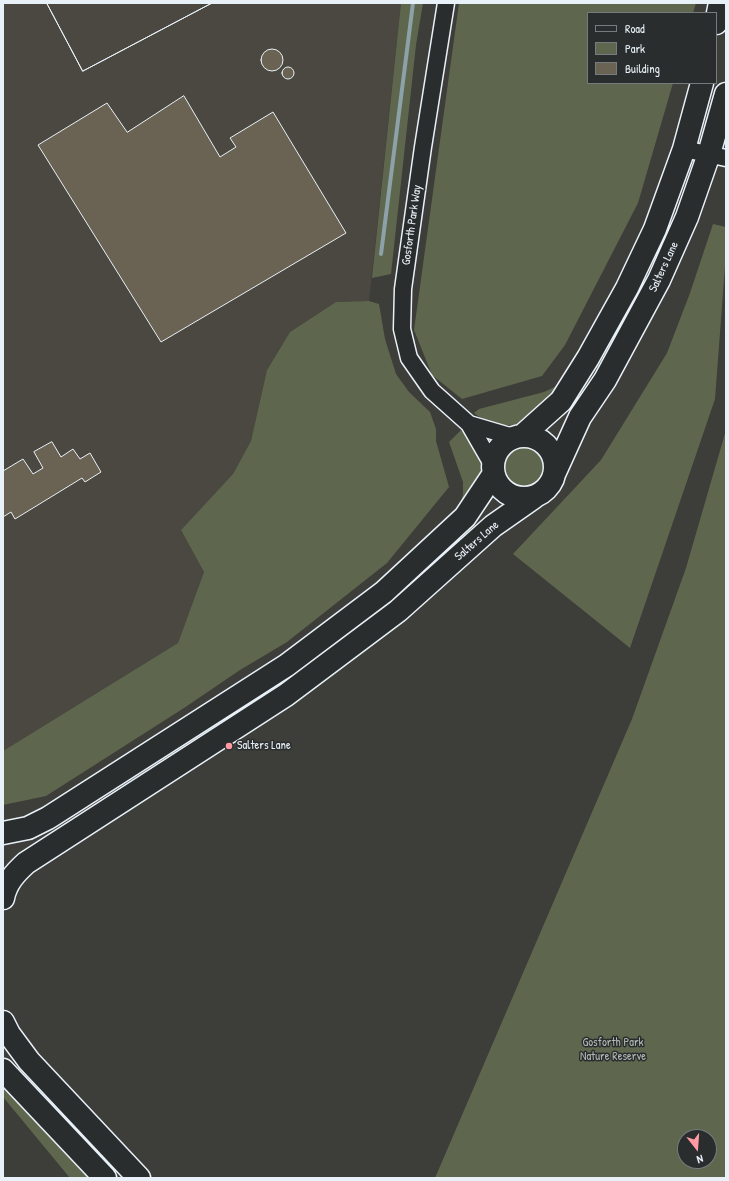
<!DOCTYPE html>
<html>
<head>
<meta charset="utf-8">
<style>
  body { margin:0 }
  #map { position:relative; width:729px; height:1181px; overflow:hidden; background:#3d3d39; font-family:"Patrick Hand",sans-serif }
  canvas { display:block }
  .frame { position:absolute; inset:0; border:4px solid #e8f1f8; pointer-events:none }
  .legend { position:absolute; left:587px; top:12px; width:130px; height:72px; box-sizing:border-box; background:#2a2d2e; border:1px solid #767b7f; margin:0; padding:5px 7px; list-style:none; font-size:12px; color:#e8f1f8 }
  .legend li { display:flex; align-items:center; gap:8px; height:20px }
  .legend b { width:20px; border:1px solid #767b7f }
  .north { position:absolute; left:677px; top:1129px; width:40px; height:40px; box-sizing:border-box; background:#2a2d2e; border:1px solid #767b7f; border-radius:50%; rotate:163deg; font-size:11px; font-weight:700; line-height:16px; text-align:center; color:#e8f1f8 }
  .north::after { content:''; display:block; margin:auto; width:14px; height:18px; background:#ff9aa2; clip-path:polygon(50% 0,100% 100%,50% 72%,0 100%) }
</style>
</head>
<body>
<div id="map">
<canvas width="729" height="1181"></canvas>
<div class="frame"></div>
<ul class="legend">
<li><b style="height:5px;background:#2a2d2e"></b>Road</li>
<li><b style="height:11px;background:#5e674e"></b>Park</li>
<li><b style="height:11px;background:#6a6252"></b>Building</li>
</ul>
<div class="north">N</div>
</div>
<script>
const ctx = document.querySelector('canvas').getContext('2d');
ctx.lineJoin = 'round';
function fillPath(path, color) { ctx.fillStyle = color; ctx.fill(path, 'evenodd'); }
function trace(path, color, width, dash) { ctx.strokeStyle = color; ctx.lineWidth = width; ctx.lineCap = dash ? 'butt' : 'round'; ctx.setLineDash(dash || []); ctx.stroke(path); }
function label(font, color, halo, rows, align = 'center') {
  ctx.font = font + ' "Patrick Hand",sans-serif'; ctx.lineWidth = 3; ctx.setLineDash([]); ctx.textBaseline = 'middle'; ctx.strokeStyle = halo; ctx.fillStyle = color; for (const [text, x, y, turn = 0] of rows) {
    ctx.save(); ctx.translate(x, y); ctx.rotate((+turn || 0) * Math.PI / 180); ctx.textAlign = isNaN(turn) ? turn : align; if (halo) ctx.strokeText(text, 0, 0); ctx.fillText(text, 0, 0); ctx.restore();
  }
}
const built = new Path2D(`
  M 3,3 L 401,3 L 369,301 L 336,302 L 290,332 L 267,370 L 251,441 L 233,474 L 181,530 L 204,572 L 178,643 L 3,751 Z`);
const green = new Path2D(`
  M 401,3 L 423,3 L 416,45 L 391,274 L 372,278 Z
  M 459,3 L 696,3 L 693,13 L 588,13 L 588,83 L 673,83 L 638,203 L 565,345 L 542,376 L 462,399 L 432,375 L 414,330 Z
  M 713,224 L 726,227 L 726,253 L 715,399 L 630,648 L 513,554 L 601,460 L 667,353 L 690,293 Z
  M 369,301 L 379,304 L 385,339 L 396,374 L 409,392 L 430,412 L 436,429 L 436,441 L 449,487 L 387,563 L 287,642 L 240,670 L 184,708 L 46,796 L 3,805 L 3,751 L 178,643 L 204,572 L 181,530 L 233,474 L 251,441 L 267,370 L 290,332 L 336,302 Z
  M 559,385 C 552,394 545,404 537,412 C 520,431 493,428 474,413 L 479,409 L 544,392 Z
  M 461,430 C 475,443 489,464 477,484 C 472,493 465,501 459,509 L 463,494 L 463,482 L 449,442 Z
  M 726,430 L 726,1178 L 435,1178 L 632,719 L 686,568 ZM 685,1137 L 709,1137 L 709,1161 L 685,1161 Z
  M502 467a22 22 0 1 1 44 0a22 22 0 1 1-44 0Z
  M 3,1079 L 91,1178 L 70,1178 L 3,1097 Z`);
const stream = new Path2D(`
  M 381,254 L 413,3`);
const building = new Path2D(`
  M 47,3 L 212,3 L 83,71 Z
  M 47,3 L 212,3 L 83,71 Z
  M261 60a11 11 0 1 1 22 0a11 11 0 1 1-22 0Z
  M282 73a6 6 0 1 1 12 0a6 6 0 1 1-12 0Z
  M 184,96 L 220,157 L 236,147 L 230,138 L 273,112 L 346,233 L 161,342 L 38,145 L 107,103 L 127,132 Z
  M 52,442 L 61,457 L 73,449 L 80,459 L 90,453 L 101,472 L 85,482 L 82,478 L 15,519 L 11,512 L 3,517 L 3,471 L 23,459 L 33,474 L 43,468 L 34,452 Z`);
const street = new Path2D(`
  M 446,3 L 423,147 L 403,289 L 402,329 L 409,358 L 432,391 L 469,424 L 492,464
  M 684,149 L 726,158
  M 469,424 L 513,437`);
const primary = new Path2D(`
  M 716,23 L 720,3
  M493 467a31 31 0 1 1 62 0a31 31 0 1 1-62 0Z
  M 522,436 L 561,401 L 588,358 L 627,288 L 655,229 L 684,149 L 702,83
  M 555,472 L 580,417 L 605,380 L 659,280 L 687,217 L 709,154 L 726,94
  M 3,833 L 28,828 L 48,818 L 287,665 L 384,592 L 465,517 L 493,475
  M 3,898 C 6,883 15,873 26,863 L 286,695 L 398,611 L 493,526 L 533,498
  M 3,1022 L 9,1034 L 29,1061 L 139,1178
  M 3,1070 L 105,1178`);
const markers = [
  [229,746,4,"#ff9aa2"]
];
const streetNames = [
  ["Gosforth Park Way",412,225,-82],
  ["Salters Lane",664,267,-65],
  ["Salters Lane",477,541,-41]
];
const poiNames = [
  ["Salters Lane",237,746]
];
const parkNames = [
  ["Gosforth Park",613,1043],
  ["Nature Reserve",613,1057]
];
fillPath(built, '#4a4840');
fillPath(green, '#5e674e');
trace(stream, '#8ca1a8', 4);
fillPath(building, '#6a6252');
trace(building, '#e8f1f8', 1);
trace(street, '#e8f1f8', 19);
trace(primary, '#e8f1f8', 25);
trace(street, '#2a2d2e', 16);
trace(primary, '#2a2d2e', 22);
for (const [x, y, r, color] of markers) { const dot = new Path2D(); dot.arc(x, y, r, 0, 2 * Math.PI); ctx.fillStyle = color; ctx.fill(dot); trace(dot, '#2a2d2e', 1.5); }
label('12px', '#e8f1f8', '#2a2d2e', streetNames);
label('12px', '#e8f1f8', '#2a2d2e', poiNames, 'left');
label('12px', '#b1bab4', '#2a2d2e', parkNames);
</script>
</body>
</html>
